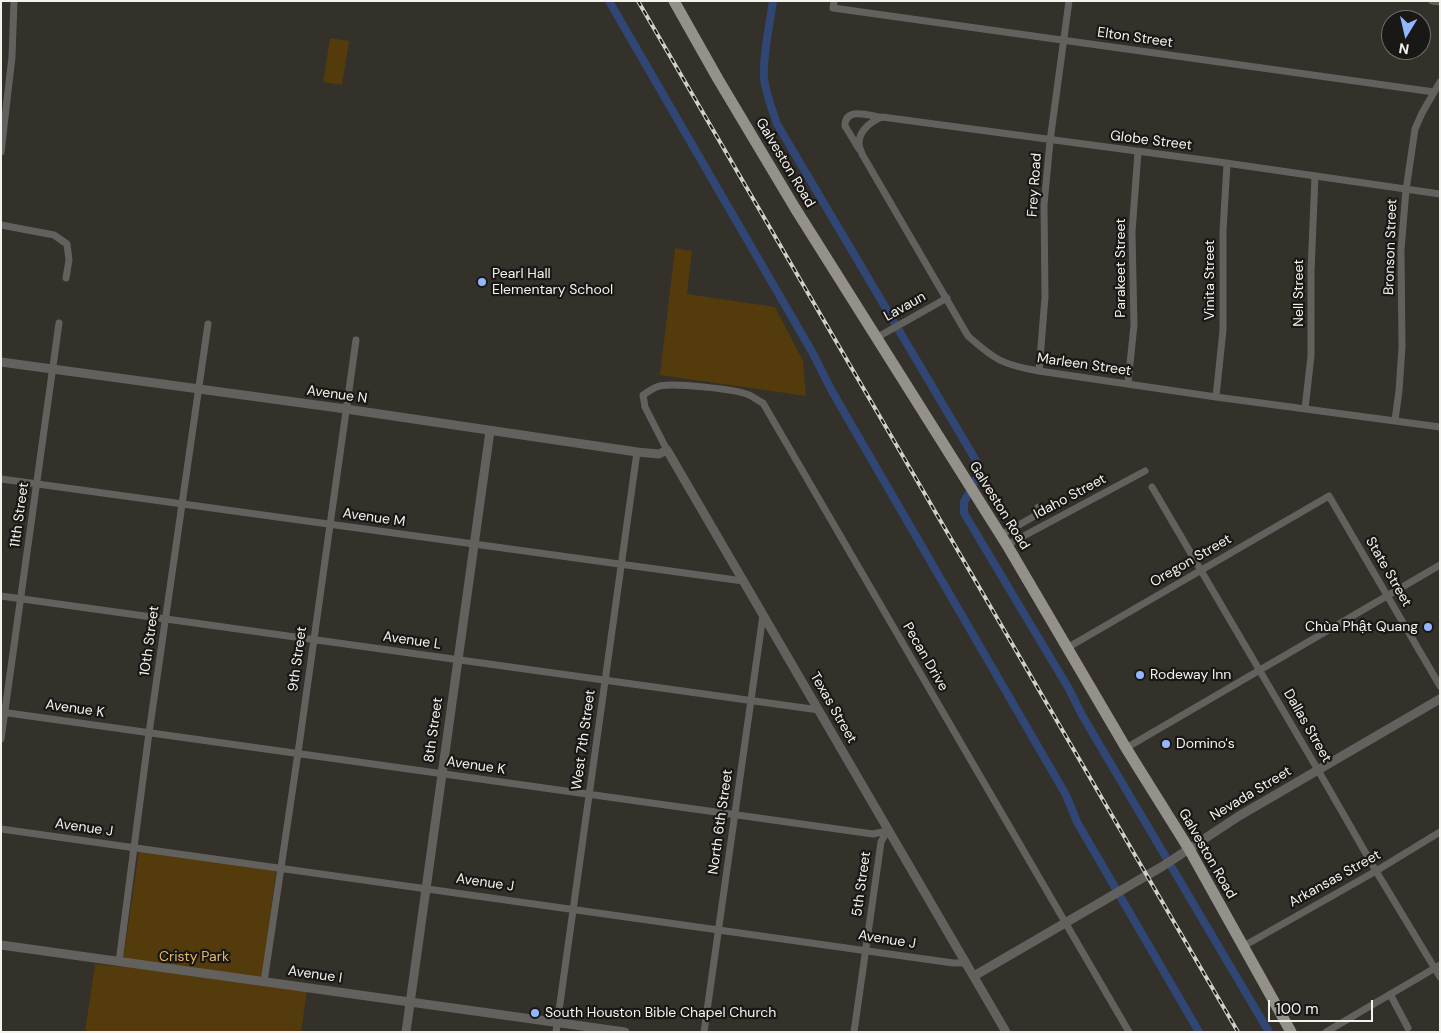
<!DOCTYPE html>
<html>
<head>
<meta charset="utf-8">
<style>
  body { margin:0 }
  #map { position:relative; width:1441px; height:1033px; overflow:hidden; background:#34302a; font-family:"DM Sans",sans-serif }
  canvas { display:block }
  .frame { position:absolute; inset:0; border:2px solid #f5f2ee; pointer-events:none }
  .north { position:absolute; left:1381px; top:10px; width:50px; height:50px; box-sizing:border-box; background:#1a1816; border:1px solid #726f6c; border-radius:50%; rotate:189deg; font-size:14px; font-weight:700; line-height:20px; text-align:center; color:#f5f2ee }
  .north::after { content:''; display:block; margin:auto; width:18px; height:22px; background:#93b7fd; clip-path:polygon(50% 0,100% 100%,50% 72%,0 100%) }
  .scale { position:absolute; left:1268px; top:1000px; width:105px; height:22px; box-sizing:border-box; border:2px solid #f5f2ee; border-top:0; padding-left:6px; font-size:15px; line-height:18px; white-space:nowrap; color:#f5f2ee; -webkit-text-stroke:4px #1a1816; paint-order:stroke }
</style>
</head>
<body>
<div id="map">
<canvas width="1441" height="1033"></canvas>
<div class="frame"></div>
<div class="north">N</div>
<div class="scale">100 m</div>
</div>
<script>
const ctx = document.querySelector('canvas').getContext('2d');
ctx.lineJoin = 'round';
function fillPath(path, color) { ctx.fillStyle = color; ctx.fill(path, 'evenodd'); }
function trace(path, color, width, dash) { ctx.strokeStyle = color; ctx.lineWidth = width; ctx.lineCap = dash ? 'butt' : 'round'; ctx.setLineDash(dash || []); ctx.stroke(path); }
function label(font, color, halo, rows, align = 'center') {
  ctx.font = font + ' "DM Sans",sans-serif'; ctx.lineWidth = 4.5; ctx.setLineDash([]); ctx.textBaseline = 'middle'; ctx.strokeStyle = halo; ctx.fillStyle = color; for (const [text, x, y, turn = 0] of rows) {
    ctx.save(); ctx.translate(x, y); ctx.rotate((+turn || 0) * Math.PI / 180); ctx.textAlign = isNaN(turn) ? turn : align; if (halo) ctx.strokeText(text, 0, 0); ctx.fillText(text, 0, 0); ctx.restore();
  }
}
const green = new Path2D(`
  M 330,38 L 349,41 L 342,85 L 323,82 Z
  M 675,248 L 692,251 L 687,294 L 775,307 L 803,361 L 806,396 L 660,375 Z
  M 139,851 L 276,871 L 261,984 L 307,991 L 301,1032 L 85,1032 L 95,964 L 122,967 Z`);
const canal = new Path2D(`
  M 609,1 L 811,350 L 833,393 L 1066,795 L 1077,822 L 1199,1032
  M 773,1 C 770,23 762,58 764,79 C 766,94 772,109 777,124 L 978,464 L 979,474 L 964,502 L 964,513 L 1069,689 L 1082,715 L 1269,1032`);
const minor = new Path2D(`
  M 834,1 L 833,8 L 1434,92
  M 1432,1 L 1440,2
  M 859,149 L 845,126 C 845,107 868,115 879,117
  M 1,152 L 12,57 L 14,1
  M 1440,194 L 1219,162 L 882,117 C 872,121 859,130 859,143 C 859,146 861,151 862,154 L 968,336 C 995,360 1003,365 1039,371 L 1216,397 L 1440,427
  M 1,225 L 54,235 L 67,244 L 69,260 L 66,278
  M 876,338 L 947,298
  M 1039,371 L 1045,297 L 1044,205 L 1050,141 L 1069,1
  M 1128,383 L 1134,325 L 1132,232 L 1138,152
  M 1216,397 L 1223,330 L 1223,231 L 1227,164
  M 1305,409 L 1311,356 L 1311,271 L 1315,176
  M 1395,420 L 1399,391 L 1402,347 L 1401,250 L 1406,190 L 1415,129 L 1422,113 L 1440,82
  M 667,450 L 645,407 L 643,395 C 648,392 654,387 660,386 C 675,383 736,389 749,395 C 754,397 758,401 763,403 L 1129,1032
  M 1,479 L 743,581
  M 1152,487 L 1318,770 L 1376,871 L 1440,977
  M 1001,535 L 1040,513 L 1038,507
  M 1007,545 L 1145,471
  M 1,596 L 819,710
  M 1067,648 L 1329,496 L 1440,686
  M 1,712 L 873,834 L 887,831
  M 1,739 L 59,323
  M 1126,748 L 1440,565
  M 1,829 L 953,963 L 966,963
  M 1242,947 L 1376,871 L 1440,832
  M 119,962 L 149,733 L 208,324
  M 264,982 L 298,753 L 356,340
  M 1390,994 L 1408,1028
  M 556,1032 L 637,452
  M 704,1032 L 763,615
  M 854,1032 L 881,842 L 887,831
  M 1326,1032 L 1440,965`);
const tertiary = new Path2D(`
  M 1,362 L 346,409 L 637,452 L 659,454 L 667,450 C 779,644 892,838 1006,1032
  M 1,945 L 625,1032
  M 974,976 L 1163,866 L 1239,816 L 1440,699
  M 406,1032 L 490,431`);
const primary = new Path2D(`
  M 674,1 L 718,79 L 795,208 L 1007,545 L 1126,748 L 1189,849 L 1291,1032`);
const rail = new Path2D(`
  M 638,1 L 1238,1032`);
const markers = [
  [482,282,5,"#93b7fd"],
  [1428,627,5,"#93b7fd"],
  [1140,675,5,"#93b7fd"],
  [1166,744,5,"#93b7fd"],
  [535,1013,5,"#93b7fd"]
];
const streetNames = [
  ["Elton Street",1135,38,8],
  ["Globe Street",1151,141,7],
  ["Galveston Road",785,163,59],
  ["Frey Road",1035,185,-86],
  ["Bronson Street",1391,247,-88],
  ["Parakeet Street",1121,268,-90],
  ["Vinita Street",1210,280,-90],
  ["Nell Street",1299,293,-90],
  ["Lavaun",905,307,-29],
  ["Marleen Street",1084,365,8],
  ["Avenue N",337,395,8],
  ["Idaho Street",1070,497,-28],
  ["Galveston Road",999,506,58],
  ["11th Street",20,515,-82],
  ["Avenue M",374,518,8],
  ["Oregon Street",1191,561,-30],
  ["State Street",1388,572,60],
  ["10th Street",150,641,-82],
  ["Avenue L",412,641,8],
  ["Pecan Drive",925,657,60],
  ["9th Street",298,659,-82],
  ["Texas Street",833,708,60],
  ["Avenue K",75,709,8],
  ["Dallas Street",1307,726,60],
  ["8th Street",434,730,-82],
  ["West 7th Street",584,740,-82],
  ["Avenue K",476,766,8],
  ["Nevada Street",1251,794,-31],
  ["North 6th Street",721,822,-82],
  ["Avenue J",84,828,8],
  ["Galveston Road",1207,854,60],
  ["Arkansas Street",1335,879,-29],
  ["Avenue J",485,883,8],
  ["5th Street",862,884,-82],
  ["Avenue J",887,940,9],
  ["Avenue I",315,975,8]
];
const poiNames = [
  ["Pearl Hall",492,274],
  ["Elementary School",492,290],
  ["Chùa Phật Quang",1418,627,"right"],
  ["Rodeway Inn",1150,675],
  ["Domino's",1176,744],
  ["South Houston Bible Chapel Church",545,1013]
];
const parkNames = [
  ["Cristy Park",194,957]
];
fillPath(green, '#533b0b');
trace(canal, '#304775', 8);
trace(minor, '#63615e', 7);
trace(tertiary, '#63615e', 9);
trace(primary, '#94908a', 11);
trace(rail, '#d3d0cc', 4);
trace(rail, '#1a1816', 2, [5.5]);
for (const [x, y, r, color] of markers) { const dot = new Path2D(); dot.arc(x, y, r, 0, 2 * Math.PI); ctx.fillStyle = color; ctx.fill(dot); trace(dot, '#1a1816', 2); }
label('14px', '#f5f2ee', '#1a1816', streetNames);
label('14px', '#f5f2ee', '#1a1816', poiNames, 'left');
label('14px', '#e6b665', '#1a1816', parkNames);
</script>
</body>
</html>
